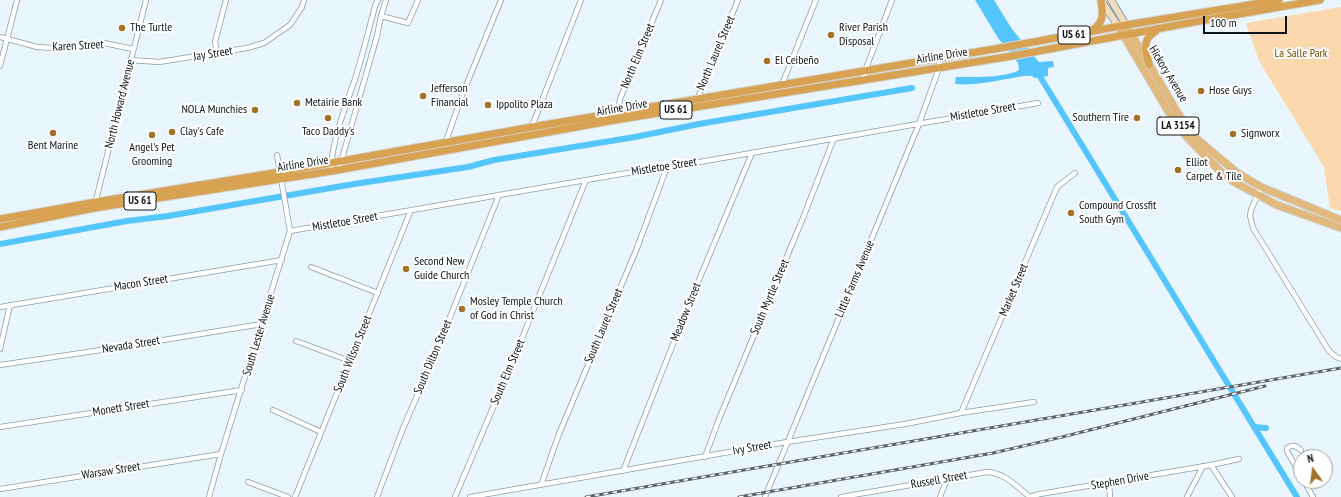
<!DOCTYPE html>
<html>
<head>
<meta charset="utf-8">
<style>
  body { margin:0 }
  #map { position:relative; width:1341px; height:497px; overflow:hidden; background:#eaf6fe; font-family:"PT Sans Narrow",sans-serif }
  canvas { display:block }
  .north { position:absolute; left:1293px; top:449px; width:40px; height:40px; box-sizing:border-box; background:#fff; border:1px solid #9ea1a3; border-radius:50%; rotate:346deg; font-size:11px; font-weight:700; line-height:16px; text-align:center; color:#0d1418 }
  .north::after { content:''; display:block; margin:auto; width:14px; height:18px; background:#a37128; clip-path:polygon(50% 0,100% 100%,50% 72%,0 100%) }
  .scale { position:absolute; left:1203px; top:16px; width:84px; height:18px; box-sizing:border-box; border:2px solid #0d1418; border-top:0; padding-left:5px; font-size:12px; line-height:14px; white-space:nowrap; color:#0d1418; -webkit-text-stroke:3px #fff; paint-order:stroke }
</style>
</head>
<body>
<div id="map">
<canvas width="1341" height="497"></canvas>
<div class="north">N</div>
<div class="scale">100 m</div>
</div>
<script>
const ctx = document.querySelector('canvas').getContext('2d');
ctx.lineJoin = 'round';
function fillPath(path, color) { ctx.fillStyle = color; ctx.fill(path, 'evenodd'); }
function trace(path, color, width, dash) { ctx.strokeStyle = color; ctx.lineWidth = width; ctx.lineCap = dash ? 'butt' : 'round'; ctx.setLineDash(dash || []); ctx.stroke(path); }
function label(font, color, halo, rows, align = 'center') {
  ctx.font = font + ' "PT Sans Narrow",sans-serif'; ctx.lineWidth = 4; ctx.setLineDash([]); ctx.textBaseline = 'middle'; ctx.strokeStyle = halo; ctx.fillStyle = color; for (const [text, x, y, turn = 0] of rows) {
    ctx.save(); ctx.translate(x, y); ctx.rotate((+turn || 0) * Math.PI / 180); ctx.textAlign = isNaN(turn) ? turn : align; if (halo) ctx.strokeText(text, 0, 0); ctx.fillText(text, 0, 0); ctx.restore();
  }
}
const green = new Path2D(`
  M 1341,7 L 1341,211 L 1330,208 L 1324,167 L 1259,61 L 1246,23 Z`);
const water = new Path2D(`
  M 975,0 L 994,0 L 1012,29 L 1039,62 L 1053,61 L 1054,67 L 1048,68 L 1048,76 L 1034,78 L 1032,76 C 1025,75 1019,77 1013,78 C 994,81 974,86 955,84 L 956,77 C 972,77 1005,78 1019,70 L 1018,63 L 998,38 Z`);
const canal = new Path2D(`
  M 1036,70 L 1297,497
  M 0,244 L 127,221 L 168,216 L 354,184 L 468,167 L 494,160 L 635,137 L 699,124 L 912,88
  M 1254,427 L 1266,428`);
const minor = new Path2D(`
  M 381,16 L 408,23 L 418,0
  M 0,37 L 37,47 L 52,48 L 104,43 L 133,49
  M 217,53 L 215,42 L 226,0
  M 130,60 L 159,62 L 247,48 L 264,43 L 290,25 L 302,7 L 304,0
  M 0,66 L 17,0
  M 864,80 L 865,71 L 892,0
  M 781,87 L 816,0
  M 697,100 L 738,0
  M 618,113 L 620,99 L 661,0
  M 531,129 L 581,0
  M 445,144 L 461,98 L 501,0
  M 339,169 L 377,36 L 381,16 L 386,0
  M 332,171 C 329,147 347,103 355,79 C 363,54 369,28 376,3 L 378,0
  M 1261,187 L 1251,210 L 1250,216 L 1253,228 L 1329,351 L 1336,357 L 1341,359
  M 95,204 L 146,0
  M 290,231 L 627,173 L 648,171 L 1038,103
  M 311,267 L 378,293
  M 0,307 L 282,260
  M 296,341 L 350,361
  M 0,349 L 10,305
  M 0,365 L 108,349 L 262,324
  M 273,410 L 321,432
  M 961,413 L 1057,187 L 1075,173
  M 0,427 L 242,390
  M 705,457 L 719,419 L 803,218 L 834,138
  M 623,471 L 686,311 L 752,153
  M 1301,476 L 1287,451 L 1287,448 C 1293,444 1296,446 1301,450
  M 1304,481 L 1313,497
  M 248,482 L 288,497
  M 1109,483 L 1110,497
  M 541,485 L 559,434 L 637,248 L 667,167
  M 0,489 L 221,454
  M 209,497 L 221,454 L 290,231 L 277,155
  M 295,497 L 411,210
  M 377,497 L 402,431 L 440,342 L 499,195
  M 455,497 L 512,363 L 586,180
  M 470,497 L 787,442 L 905,424 L 961,413 L 1034,402
  M 765,497 L 919,124 L 939,68 L 940,58
  M 841,497 L 987,472 C 1005,473 1016,486 1030,497
  M 940,497 L 947,479
  M 1029,497 L 1040,494 L 1211,465
  M 1187,497 L 1203,466
  M 1232,497 L 1211,465 L 1239,459`);
const secondary = new Path2D(`
  M 1101,0 L 1118,26
  M 1111,0 L 1126,25`);
const primary = new Path2D(`
  M 1126,25 L 1179,115 L 1198,140 L 1236,172 L 1261,187 L 1341,220
  M 1118,26 L 1168,111 L 1186,136 L 1219,170 L 1234,182 L 1277,205 L 1341,228`);
const trunk = new Path2D(`
  M 1091,31 C 1105,22 1103,14 1101,0
  M 1149,64 C 1146,49 1141,40 1156,31
  M 0,219 L 96,202 L 280,172 L 532,127 L 1006,47 L 1126,25 L 1279,0
  M 0,227 L 94,208 L 332,171 L 615,120 L 1012,56 L 1210,19 L 1320,0`);
const rail = new Path2D(`
  M 586,497 L 1341,368
  M 739,497 L 993,453 L 1062,437 L 1265,386`);
const markers = [
  [122,28,4,"#a37128"],
  [831,35,4,"#a37128"],
  [767,61,4,"#a37128"],
  [1201,91,4,"#a37128"],
  [423,96,4,"#a37128"],
  [297,103,4,"#a37128"],
  [488,105,4,"#a37128"],
  [255,110,4,"#a37128"],
  [328,118,4,"#a37128"],
  [1137,118,4,"#a37128"],
  [172,132,4,"#a37128"],
  [53,133,4,"#a37128"],
  [1233,134,4,"#a37128"],
  [152,135,4,"#a37128"],
  [1178,170,4,"#a37128"],
  [1071,213,4,"#a37128"],
  [406,269,4,"#a37128"],
  [462,309,4,"#a37128"]
];
const shields = [
  [1074,35,32],
  [676,110,32],
  [1178,126,42],
  [140,201,32]
];
const shieldNames = [
  ["US 61",1074,35],
  ["US 61",676,110],
  ["LA 3154",1178,126],
  ["US 61",140,201]
];
const poiNames = [
  ["The Turtle",130,28],
  ["River Parish",839,28],
  ["Disposal",839,42],
  ["El Ceibeño",775,61],
  ["Jefferson",431,89],
  ["Financial",431,103],
  ["Hose Guys",1209,91],
  ["Metairie Bank",305,103],
  ["Ippolito Plaza",496,105],
  ["NOLA Munchies",247,110,"right"],
  ["Southern Tire",1129,118,"right"],
  ["Clay's Cafe",180,132],
  ["Taco Daddy's",328,132,"center"],
  ["Signworx",1241,134],
  ["Bent Marine",53,146,"center"],
  ["Angel's Pet",152,148,"center"],
  ["Grooming",152,162,"center"],
  ["Elliot",1186,163],
  ["Carpet & Tile",1186,177],
  ["Compound Crossfit",1079,206],
  ["South Gym",1079,220],
  ["Second New",414,262],
  ["Guide Church",414,276],
  ["Mosley Temple Church",470,302],
  ["of God in Christ",470,316]
];
const streetNames = [
  ["Karen Street",78,46,-3],
  ["North Laurel Street",716,53,-67],
  ["Jay Street",213,54,-9],
  ["North Elm Street",638,56,-67],
  ["Airline Drive",942,56,-9],
  ["Hickory Avenue",1168,74,59],
  ["North Howard Avenue",120,104,-76],
  ["Airline Drive",622,108,-10],
  ["Mistletoe Street",983,112,-10],
  ["Airline Drive",303,164,-9],
  ["Mistletoe Street",664,167,-9],
  ["Mistletoe Street",345,222,-10],
  ["Little Farms Avenue",855,279,-67],
  ["Macon Street",141,283,-9],
  ["Market Street",1014,290,-67],
  ["South Myrtle Street",770,297,-67],
  ["Meadow Street",686,312,-68],
  ["South Laurel Street",604,326,-67],
  ["South Lester Avenue",259,335,-73],
  ["Nevada Street",131,345,-9],
  ["South Wilson Street",353,354,-68],
  ["South Dilton Street",433,357,-67],
  ["South Elm Street",508,372,-67],
  ["Monett Street",121,408,-9],
  ["Ivy Street",752,448,-10],
  ["Warsaw Street",111,471,-9],
  ["Russell Street",939,480,-10],
  ["Stephen Drive",1120,481,-10]
];
const parkNames = [
  ["La Salle Park",1301,54]
];
fillPath(green, '#fbd8ad');
fillPath(water, '#55c5fd');
trace(canal, '#55c5fd', 6);
trace(minor, '#8b9ea9', 6);
trace(secondary, '#8b9ea9', 8);
trace(primary, '#d3d5d5', 9);
trace(trunk, '#d3d5d5', 9);
trace(minor, '#fff', 4.5);
trace(secondary, '#f0dcbe', 6);
trace(primary, '#e1b97d', 7);
trace(trunk, '#d7a252', 7);
trace(rail, '#5c646a', 3);
trace(rail, '#fff', 1.5, [4.5]);
for (const [x, y, r, color] of markers) { const dot = new Path2D(); dot.arc(x, y, r, 0, 2 * Math.PI); ctx.fillStyle = color; ctx.fill(dot); trace(dot, '#fff', 1.5); }
for (const [x, y, w] of shields) { const box = new Path2D(); box.roundRect(x - w / 2, y - 9, w, 18, 3); ctx.fillStyle = '#fff'; ctx.fill(box); trace(box, '#0d1418', 1); }
label('bold 11px', '#0d1418', null, shieldNames);
label('12px', '#0d1418', '#fff', poiNames, 'left');
label('12px', '#0d1418', '#fff', streetNames);
label('12px', '#754b03', '#fff', parkNames);
</script>
</body>
</html>
